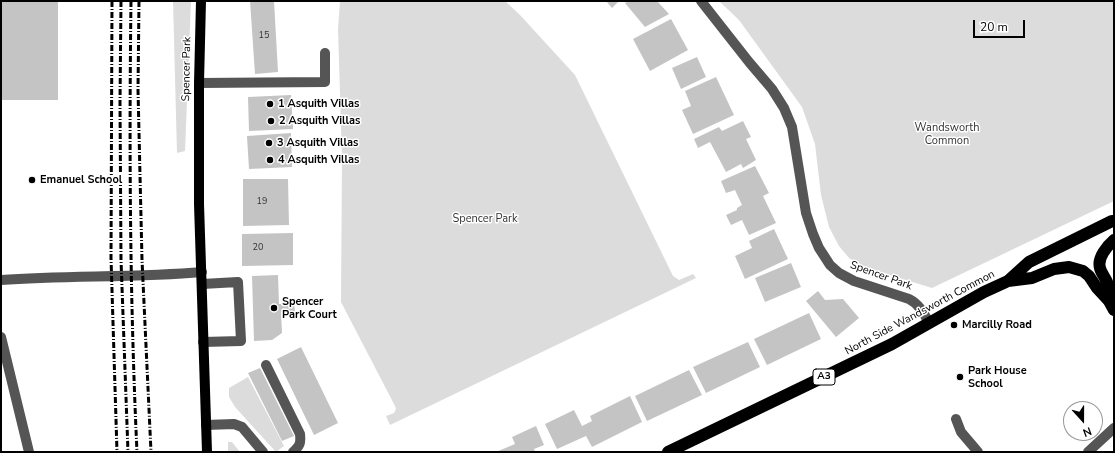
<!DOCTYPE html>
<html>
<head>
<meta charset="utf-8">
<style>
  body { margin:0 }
  #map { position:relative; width:1115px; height:453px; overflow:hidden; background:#fff; font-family:"Nunito Sans",sans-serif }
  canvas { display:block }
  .frame { position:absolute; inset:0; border:2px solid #000; pointer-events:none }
  .north { position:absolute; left:1063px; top:401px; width:40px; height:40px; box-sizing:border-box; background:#fff; border:1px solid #999; border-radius:50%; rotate:159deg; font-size:11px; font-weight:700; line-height:16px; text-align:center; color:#000 }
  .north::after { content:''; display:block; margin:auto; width:14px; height:18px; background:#000; clip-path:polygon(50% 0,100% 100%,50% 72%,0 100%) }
  .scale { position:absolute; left:973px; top:20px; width:52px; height:18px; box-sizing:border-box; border:2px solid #000; border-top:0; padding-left:5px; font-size:12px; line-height:14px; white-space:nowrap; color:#000; -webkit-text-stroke:3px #fff; paint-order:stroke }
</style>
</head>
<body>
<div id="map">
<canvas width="1115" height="453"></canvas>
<div class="frame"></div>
<div class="north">N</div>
<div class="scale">20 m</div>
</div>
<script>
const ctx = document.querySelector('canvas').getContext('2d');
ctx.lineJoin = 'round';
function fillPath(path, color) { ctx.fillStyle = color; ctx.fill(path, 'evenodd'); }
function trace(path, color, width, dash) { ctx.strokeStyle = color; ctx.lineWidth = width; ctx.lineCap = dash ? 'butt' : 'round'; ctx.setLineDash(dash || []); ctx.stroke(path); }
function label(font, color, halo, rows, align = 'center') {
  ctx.font = font + ' "Nunito Sans",sans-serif'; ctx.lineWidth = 3; ctx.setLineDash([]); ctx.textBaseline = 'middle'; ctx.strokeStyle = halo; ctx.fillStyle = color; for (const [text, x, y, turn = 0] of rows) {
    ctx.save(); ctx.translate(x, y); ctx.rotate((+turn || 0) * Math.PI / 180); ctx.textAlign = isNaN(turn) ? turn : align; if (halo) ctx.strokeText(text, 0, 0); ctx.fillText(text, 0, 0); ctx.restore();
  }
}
const green = new Path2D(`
  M 173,1 L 191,1 L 185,151 L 177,153 Z
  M 340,1 L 505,1 L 520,15 L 575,75 L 673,276 L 679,280 L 693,274 L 696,278 L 390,425 L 386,416 L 394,413 L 396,409 L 395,406 L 341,302 L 342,158 L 338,29 Z
  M 719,1 L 1114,1 L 1114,201 L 932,288 L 867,268 L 849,258 L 839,246 L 829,227 L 821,195 L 815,144 L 802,107 L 739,20 Z
  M 248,377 L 284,446 L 276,452 L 235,407 L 229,397 L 229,388 Z
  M 228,442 L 232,442 L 240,452 L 228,452 Z`);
const building = new Path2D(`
  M 1,1 L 58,1 L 58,100 L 1,100 Z
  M 250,1 L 274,1 L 278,72 L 255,74 Z
  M 606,1 L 619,1 L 612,8 Z
  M 628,1 L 657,1 L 669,14 L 645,27 L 625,3 Z
  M 671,19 L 688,50 L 650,71 L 633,39 Z
  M 697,57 L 706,77 L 681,89 L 672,68 Z
  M 716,77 L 734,115 L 693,134 L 682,110 L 691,106 L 685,91 Z
  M 291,95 L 293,129 L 249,131 L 248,97 Z
  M 743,121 L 751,137 L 746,139 L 756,160 L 743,168 L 741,164 L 726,172 L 710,142 L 698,148 L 694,139 L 719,127 L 722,131 Z
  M 291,133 L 292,167 L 249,169 L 247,136 Z
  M 755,166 L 769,193 L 763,196 L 776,223 L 749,235 L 742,220 L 731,225 L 726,215 L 737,210 L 737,208 L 742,205 L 735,190 L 726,193 L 721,181 Z
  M 243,179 L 288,179 L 289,225 L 243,226 Z
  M 774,229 L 788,259 L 745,279 L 735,256 L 752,248 L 749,241 Z
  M 293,233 L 293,265 L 242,266 L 242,234 Z
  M 791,263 L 801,287 L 765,302 L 755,278 Z
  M 278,275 L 279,304 L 294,303 L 295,311 L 281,312 L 282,333 L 272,340 L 254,341 L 252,276 Z
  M 818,291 L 825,300 L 843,299 L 859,318 L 836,337 L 806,301 Z
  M 809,313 L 821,339 L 767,365 L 754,339 Z
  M 748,342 L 760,367 L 706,393 L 693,367 Z
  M 301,347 L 338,423 L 314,435 L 277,359 Z
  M 260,368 L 294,436 L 282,441 L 248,373 Z
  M 689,370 L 702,395 L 647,421 L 635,396 Z
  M 630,396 L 642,422 L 592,447 L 586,436 L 557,449 L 545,424 L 574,410 L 582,426 L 592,421 L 590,416 Z
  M 536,426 L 544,445 L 534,449 L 535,452 L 496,452 L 515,444 L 512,437 Z`);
const minor = new Path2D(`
  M 701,1 L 749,62 L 772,89 L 784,108 L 792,127 L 806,213 L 813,234 L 819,248 L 830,265 L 839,273 L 854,281 L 909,299 C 919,304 924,313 929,323
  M 199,83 L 325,82 L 325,53
  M 1,280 C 68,275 135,278 202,272
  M 202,284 L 238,282 L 241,341 L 203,342
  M 1,337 L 29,452
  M 266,365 L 300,434 C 301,443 300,446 293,452
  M 956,419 L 961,432 L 978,452
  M 206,425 L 234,424 L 242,427 L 263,452
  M 1088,452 L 1114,428`);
const major = new Path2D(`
  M 201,1 L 199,83 L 199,204 L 207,452`);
const highway = new Path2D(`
  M 1008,281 L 1032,278 L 1054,269 L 1069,267 L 1083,271 L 1089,276 L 1097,288 L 1109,301 L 1114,310
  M 1109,301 C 1108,295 1108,288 1107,282 C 1105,277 1101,273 1100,268 C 1097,258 1107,246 1114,240
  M 668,452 L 892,344 L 984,292 L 1008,281 L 1029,262 L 1112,221 L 1114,221`);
const rail = new Path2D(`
  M 112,1 L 111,258 L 117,452
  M 121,1 L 120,102 L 121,260 L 128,452
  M 131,1 C 129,151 130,302 137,452
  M 139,1 L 138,90 L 142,260 L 151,452`);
const markers = [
  [270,104,4,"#000"],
  [271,121,4,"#000"],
  [269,143,4,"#000"],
  [270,160,4,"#000"],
  [32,180,4,"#000"],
  [274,308,4,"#000"],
  [954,325,4,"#000"],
  [960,377,4,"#000"]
];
const numberNames = [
  ["15",264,36],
  ["19",262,202],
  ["20",258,248]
];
const shields = [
  [824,377,22]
];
const shieldNames = [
  ["A3",824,377]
];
const streetNames = [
  ["Spencer Park",187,69,-89],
  ["Spencer Park",881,276,20],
  ["North Side Wandsworth Common",920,313,-28]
];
const poiNames = [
  ["1 Asquith Villas",278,104],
  ["2 Asquith Villas",279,121],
  ["3 Asquith Villas",277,143],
  ["4 Asquith Villas",278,160],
  ["Emanuel School",40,180],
  ["Spencer",282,302],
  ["Park Court",282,315],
  ["Marcilly Road",962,325],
  ["Park House",968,371],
  ["School",968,384]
];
const parkNames = [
  ["Wandsworth",947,128],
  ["Common",947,141],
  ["Spencer Park",485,219]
];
fillPath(green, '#dcdcdc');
fillPath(building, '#c4c4c4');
trace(minor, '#555', 10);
trace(major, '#000', 10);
trace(highway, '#000', 12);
trace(rail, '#000', 3, [6, 2, 1, 2]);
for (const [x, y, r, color] of markers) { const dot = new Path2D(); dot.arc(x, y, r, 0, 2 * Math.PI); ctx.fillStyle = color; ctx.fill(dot); trace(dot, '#fff', 1.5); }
label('9px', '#313131', null, numberNames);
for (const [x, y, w] of shields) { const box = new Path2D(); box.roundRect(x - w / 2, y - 8, w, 16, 3); ctx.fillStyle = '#fff'; ctx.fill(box); trace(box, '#000', 1); }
label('bold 10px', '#000', null, shieldNames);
label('11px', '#000', '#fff', streetNames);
label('bold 11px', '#000', '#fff', poiNames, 'left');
label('11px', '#333', '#fff', parkNames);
</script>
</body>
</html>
